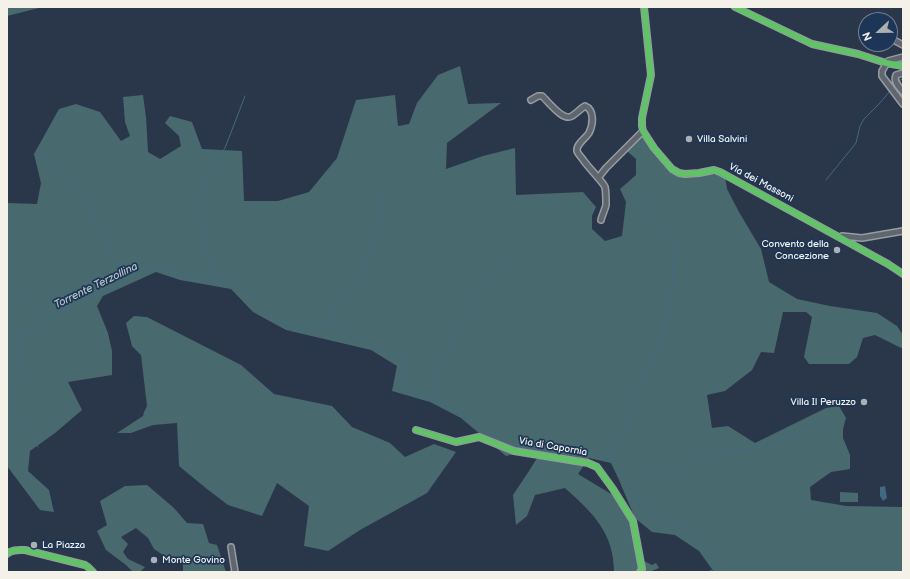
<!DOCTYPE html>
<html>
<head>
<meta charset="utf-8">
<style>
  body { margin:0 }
  #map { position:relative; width:910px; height:579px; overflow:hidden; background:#2a374a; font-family:"Balsamiq Sans",sans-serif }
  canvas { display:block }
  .frame { position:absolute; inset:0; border:8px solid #f4f1e8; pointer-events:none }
  .north { position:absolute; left:858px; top:12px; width:40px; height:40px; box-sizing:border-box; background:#1d3557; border:1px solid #738091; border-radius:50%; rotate:248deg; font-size:11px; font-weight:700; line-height:16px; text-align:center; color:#f4f1e8 }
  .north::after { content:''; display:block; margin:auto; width:14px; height:18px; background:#adb0b1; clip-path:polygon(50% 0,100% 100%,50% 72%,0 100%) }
</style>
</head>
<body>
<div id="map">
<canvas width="910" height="579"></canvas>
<div class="frame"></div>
<div class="north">N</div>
</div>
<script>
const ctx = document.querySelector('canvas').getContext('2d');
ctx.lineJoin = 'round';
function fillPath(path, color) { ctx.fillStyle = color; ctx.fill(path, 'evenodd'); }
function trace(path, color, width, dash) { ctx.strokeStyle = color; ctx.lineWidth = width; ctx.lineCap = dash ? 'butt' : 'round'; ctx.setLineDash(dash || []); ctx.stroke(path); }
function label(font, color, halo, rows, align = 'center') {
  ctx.font = font + ' "Balsamiq Sans",sans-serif'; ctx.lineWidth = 3.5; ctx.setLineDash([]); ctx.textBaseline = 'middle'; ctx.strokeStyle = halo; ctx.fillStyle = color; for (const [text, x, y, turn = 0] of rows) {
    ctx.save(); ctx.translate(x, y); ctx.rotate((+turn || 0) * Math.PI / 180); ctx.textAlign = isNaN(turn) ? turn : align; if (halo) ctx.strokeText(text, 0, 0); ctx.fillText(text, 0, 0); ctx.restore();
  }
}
const green = new Path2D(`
  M 7,7 L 43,7 L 7,16 Z
  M 460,66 L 468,104 L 501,103 L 447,143 L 446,169 L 483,156 L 515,148 L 516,195 L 583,192 L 596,207 L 592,216 L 592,229 L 605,241 L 622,236 L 626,202 L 620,189 L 636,175 L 636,159 L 627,151 L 643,133 L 654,153 L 682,177 L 710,174 L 725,176 L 727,189 L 739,212 L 761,249 L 769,282 L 797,299 L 830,306 L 877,313 L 897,326 L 903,335 L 903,348 L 901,348 L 875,335 L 863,338 L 857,357 L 849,364 L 809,364 L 804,357 L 812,317 L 806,312 L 783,312 L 774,353 L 761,352 L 752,370 L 725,391 L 707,395 L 712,428 L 728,426 L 755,443 L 826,408 L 839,406 L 846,418 L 843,429 L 843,438 L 850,455 L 850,469 L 831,472 L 810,487 L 811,500 L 846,506 L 903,507 L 903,572 L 714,572 L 699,551 L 675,535 L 652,532 L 635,518 L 619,480 L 611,463 L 589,458 L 578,474 L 616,497 L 621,508 L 631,523 L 638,558 L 652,565 L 656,563 L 659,568 L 649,572 L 614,572 C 614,533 593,513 565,488 L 535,495 L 527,516 L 516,525 L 513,495 L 529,471 L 537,458 L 528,451 L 506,456 L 461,418 L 430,402 L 392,391 L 397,366 L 371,350 L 286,330 L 253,312 L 231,289 L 180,280 L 156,272 L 103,296 L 97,306 L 108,333 L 112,351 L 112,375 L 68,382 L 82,410 L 55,433 L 30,451 L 28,471 L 49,490 L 54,512 L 40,510 L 7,466 L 7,203 L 37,204 L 41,183 L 34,154 L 59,109 L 76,104 L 100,112 L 121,141 L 130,136 L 125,122 L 123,97 L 143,95 L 146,117 L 148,152 L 160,159 L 181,146 L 179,136 L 165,123 L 170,116 L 192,122 L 202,149 L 242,151 L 244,201 L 278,201 L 309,192 L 337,158 L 356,100 L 395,95 L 398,126 L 409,124 L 417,103 L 438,75 Z
  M 134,316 L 147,317 L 241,365 L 274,394 L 332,406 L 352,427 L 390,443 L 405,457 L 434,444 L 456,452 L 427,493 L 360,530 L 328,551 L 304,546 L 309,506 L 277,483 L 262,516 L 228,505 L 207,489 L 179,466 L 177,423 L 153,425 L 131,433 L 117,433 L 143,416 L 144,412 L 147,406 L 141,355 L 132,346 L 126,323 Z
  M 147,485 L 174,508 L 187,523 L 203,524 L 209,543 L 217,545 L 226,572 L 183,572 L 183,562 L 169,559 L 154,549 L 148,538 L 136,528 L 121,537 L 128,544 L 123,552 L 128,559 L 145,567 L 140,572 L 133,572 L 126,565 L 106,550 L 97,531 L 107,525 L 100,501 L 125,486 Z
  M 840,492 L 858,493 L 858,502 L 840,502 Z`);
const water = new Path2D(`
  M 885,486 L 887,498 L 883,501 L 880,496 L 880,487 Z`);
const stream = new Path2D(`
  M 898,81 L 903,79
  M 39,149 L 55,165 L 68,174 L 86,198 L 109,244 L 113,254 L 128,279
  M 826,180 L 856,143 L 860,126 L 864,119 L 879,104 L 890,91
  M 7,273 L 31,299 L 53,316
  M 214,279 L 210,261 L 201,209 L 204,184 L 208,169 L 225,148 L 245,96
  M 329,325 L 342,297 L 364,265 L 383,215 L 384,204 L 380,188
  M 17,337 L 19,351 L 12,410 L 38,447
  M 7,340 L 17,336 L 49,320 L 67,308 L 92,298 L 128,280 L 141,271 L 153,268 L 160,268 L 174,270 L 185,276 L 196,276 L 232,282 L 250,294 L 267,313 L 278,321 L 292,326 L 307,327 L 326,324 L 338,326 L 355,334 L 372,347 L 399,356 L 402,358 L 403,384 L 405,388 L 410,393 L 431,395 L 476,423 L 499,442 L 518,447 L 549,448 L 563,453 L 601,456 L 610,459 L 621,471 L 633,493 L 645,509 L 663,522 L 676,524 L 686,527 L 698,541 L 719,572
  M 431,394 L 433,386 L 439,367 L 464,313 L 482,290 L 513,256
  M 607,458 L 617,438 L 626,426 L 631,412 L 641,389 L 647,368 L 651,362 L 662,334 L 668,310 L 673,281 L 673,247 L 665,229 L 637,194
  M 632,489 L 658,474 L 693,459 L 716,452 L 739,450 L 771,445 L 800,433 L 814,424 L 825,420
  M 708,572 L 716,568`);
const minor = new Path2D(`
  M 644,7 L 651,75 L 642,118 L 642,126 L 643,131 L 654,148 L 672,169 L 679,173 L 685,174 L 699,173 L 714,170 L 720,172 L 888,264 L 903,274
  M 735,7 L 812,44 L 858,54 L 886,63 L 903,66
  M 890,38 L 903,45
  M 903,57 L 888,61 L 882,71 L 882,76 L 903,104
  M 903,73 L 896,75 C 893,81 899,87 903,92
  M 531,100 L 538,96 L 542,96 C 548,101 563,122 572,116 C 577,113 580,109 585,106 C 595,110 593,125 589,133 C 586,138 576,144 577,151 C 578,154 582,158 584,161 C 588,167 603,182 605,187 C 606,191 606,201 606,205 C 605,210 602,215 601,220
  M 598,178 L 606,168 L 643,131
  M 841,237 L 842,236 L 862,238 L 903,231
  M 416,430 L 456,442 L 479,437 L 514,451 L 588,463 L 597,467 L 613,489 L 633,521 L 642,569 L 640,572
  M 231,547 L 235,572
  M 7,554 C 12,549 19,550 25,550 L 85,565 L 88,567 L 93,572`);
const cycleway = new Path2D(`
  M 644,7 L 651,75 L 642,118 L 642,126 L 643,131 L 654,148 L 672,169 L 679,173 L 685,174 L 699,173 L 714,170 L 720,172 L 888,264 L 903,274
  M 735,7 L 812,44 L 858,54 L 886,63 L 903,66
  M 416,430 L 456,442 L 479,437 L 514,451 L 588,463 L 597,467 L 613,489 L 633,521 L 642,569 L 640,572
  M 7,554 C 12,549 19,550 25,550 L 85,565 L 88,567 L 93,572`);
const markers = [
  [689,139,4,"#adb0b1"],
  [837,250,4,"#adb0b1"],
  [864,402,4,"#adb0b1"],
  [34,545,4,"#adb0b1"],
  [154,560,4,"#adb0b1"]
];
const poiNames = [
  ["Villa Salvini",697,139],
  ["Convento della",829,244,"right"],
  ["Concezione",829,256,"right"],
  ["Villa Il Peruzzo",856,402,"right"],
  ["La Piazza",42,545],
  ["Monte Govino",162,560]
];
const streetNames = [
  ["Via dei Massoni",761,183,28],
  ["Via di Capornia",553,447,10]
];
const waterNames = [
  ["Torrente Terzollina",96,286,-26]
];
fillPath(green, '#486a6e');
fillPath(water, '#416a82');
trace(stream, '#416a82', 1);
trace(minor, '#979ca3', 8);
trace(minor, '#60666e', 5);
trace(cycleway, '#61c268', 6);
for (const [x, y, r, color] of markers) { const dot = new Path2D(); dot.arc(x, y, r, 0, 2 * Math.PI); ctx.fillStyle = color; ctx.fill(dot); trace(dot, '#1d3557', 1.5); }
label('10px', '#f4f1e8', '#1d3557', poiNames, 'left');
label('10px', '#f4f1e8', '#1d3557', streetNames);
label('italic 11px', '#b6c4c6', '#1d3557', waterNames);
</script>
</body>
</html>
